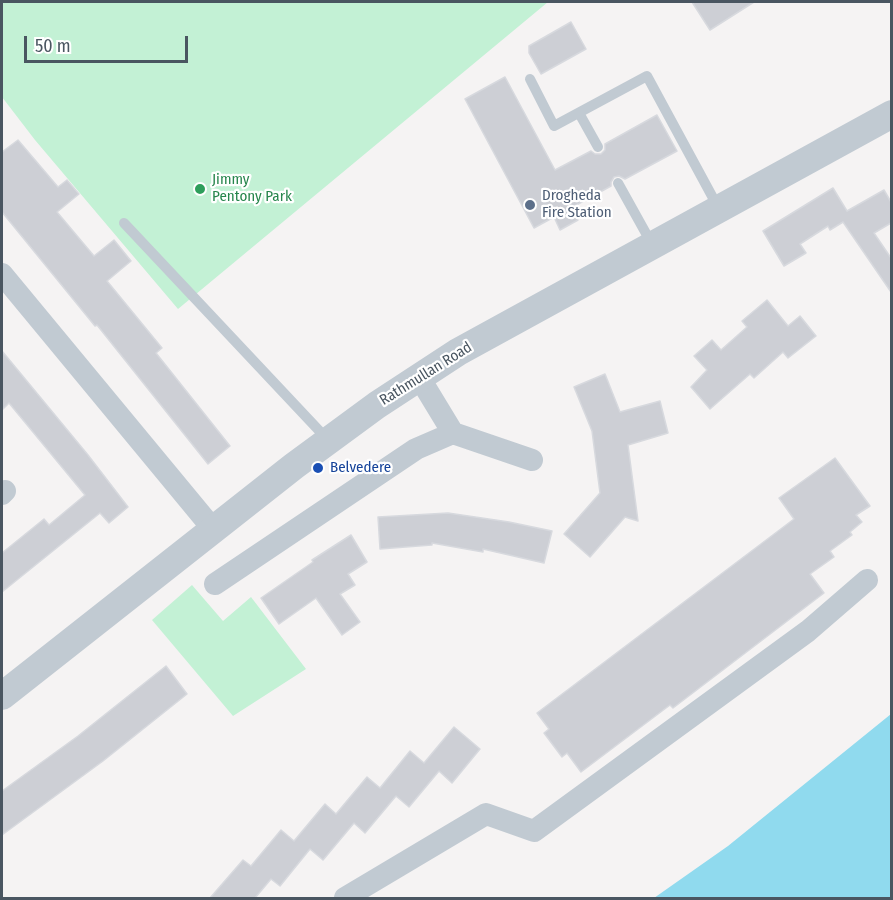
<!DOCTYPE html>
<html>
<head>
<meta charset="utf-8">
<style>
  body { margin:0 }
  #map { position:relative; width:893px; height:900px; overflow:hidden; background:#f5f3f3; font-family:"Fira Sans Condensed",sans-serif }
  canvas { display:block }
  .frame { position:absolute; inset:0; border:3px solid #4a5661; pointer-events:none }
  .scale { position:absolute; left:24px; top:36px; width:164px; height:27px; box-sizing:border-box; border:3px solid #4a5661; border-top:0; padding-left:8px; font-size:18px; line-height:21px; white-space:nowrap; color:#4a5661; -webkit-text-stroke:4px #fff; paint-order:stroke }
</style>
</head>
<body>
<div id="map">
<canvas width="893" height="900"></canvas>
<div class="frame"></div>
<div class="scale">50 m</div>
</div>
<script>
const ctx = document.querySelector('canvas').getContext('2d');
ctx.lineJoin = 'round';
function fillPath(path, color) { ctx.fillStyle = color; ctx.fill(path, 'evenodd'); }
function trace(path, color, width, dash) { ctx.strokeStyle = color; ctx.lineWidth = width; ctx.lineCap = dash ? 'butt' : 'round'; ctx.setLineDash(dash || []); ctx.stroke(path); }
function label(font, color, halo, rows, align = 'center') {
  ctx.font = font + ' "Fira Sans Condensed",sans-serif'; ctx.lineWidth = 4.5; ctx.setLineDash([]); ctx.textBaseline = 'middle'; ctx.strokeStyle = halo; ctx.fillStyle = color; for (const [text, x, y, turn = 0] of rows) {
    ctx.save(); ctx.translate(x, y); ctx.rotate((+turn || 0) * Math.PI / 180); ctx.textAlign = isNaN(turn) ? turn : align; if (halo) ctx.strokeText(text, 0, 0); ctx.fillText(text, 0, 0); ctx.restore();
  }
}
const green = new Path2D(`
  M 2,2 L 548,2 L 178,309 L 35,140 L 2,97 Z
  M 192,585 L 223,621 L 251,597 L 306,669 L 233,716 L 152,620 Z`);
const water = new Path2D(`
  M 891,714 L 891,898 L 654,898 L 728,846 Z`);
const building = new Path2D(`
  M 692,2 L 754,2 L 710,30 Z
  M 571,22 L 586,49 L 541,74 L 529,53 L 529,46 Z
  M 505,77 L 555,170 L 591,151 L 595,154 L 601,154 L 605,150 L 605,144 L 657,115 L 677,151 L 625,179 L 619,176 L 614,177 L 611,182 L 611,186 L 571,208 L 578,220 L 560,230 L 554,217 L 534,228 L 465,99 Z
  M 18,140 L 58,187 L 67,180 L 79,194 L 57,212 L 94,256 L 114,240 L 131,261 L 107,281 L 162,348 L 156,353 L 230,446 L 208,464 L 97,325 L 95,326 L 2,212 L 2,152 Z
  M 833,188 L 847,211 L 884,190 L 891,202 L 891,223 L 874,233 L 891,258 L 891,292 L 843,222 L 830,230 L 828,226 L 800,244 L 806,253 L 784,266 L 763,231 Z
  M 767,300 L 788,326 L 800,316 L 816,336 L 788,358 L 783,352 L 754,378 L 750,374 L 710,409 L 691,387 L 707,370 L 694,356 L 712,340 L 721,350 L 747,327 L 742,321 Z
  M 2,351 L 88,455 L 128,507 L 109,523 L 100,513 L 2,592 L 2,553 L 44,519 L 49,525 L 85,495 L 9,403 L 2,410 Z
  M 605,374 L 620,412 L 660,401 L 668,433 L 628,445 L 638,521 L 625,517 L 590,557 L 564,534 L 600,493 L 592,431 L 574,387 Z
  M 835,458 L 870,506 L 856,515 L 862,522 L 850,532 L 852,535 L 830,551 L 834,557 L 810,574 L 824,593 L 673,708 L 670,705 L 581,772 L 567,753 L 562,757 L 544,733 L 549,729 L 537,713 L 794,519 L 779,498 Z
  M 448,513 L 509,522 L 552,531 L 544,563 L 483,549 L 483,552 L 432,543 L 432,545 L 380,549 L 378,517 Z
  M 351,535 L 367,562 L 348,574 L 355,585 L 340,594 L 360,622 L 342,635 L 316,598 L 279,624 L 261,598 L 313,562 L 312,560 Z
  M 166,666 L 187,694 L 103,761 L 2,835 L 2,791 L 78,736 Z
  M 454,727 L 480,749 L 452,783 L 439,771 L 409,807 L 396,796 L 365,833 L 354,823 L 323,860 L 310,849 L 280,886 L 271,879 L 255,898 L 210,898 L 243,860 L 251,866 L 281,830 L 294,841 L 325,804 L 336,814 L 367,777 L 380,788 L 410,751 L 424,763 Z`);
const service = new Path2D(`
  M 530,79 L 554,126 L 647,76 L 719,209
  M 579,113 L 598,147
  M 618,183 L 653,246
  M 124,223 L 327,439`);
const minor = new Path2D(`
  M 2,274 L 213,529
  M 419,377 L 453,433
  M 2,494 L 5,491
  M 215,584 L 416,449 L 453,433 L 532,460
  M 345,898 L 486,814 L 534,831 L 808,631 L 867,580`);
const tertiary = new Path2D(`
  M 2,696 L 294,466 L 377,405 L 458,352 L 892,114`);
const markers = [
  [200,189,6,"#2e9e5b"],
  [530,205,6,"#5c6f8a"],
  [318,468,6,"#1a4fb4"]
];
const leisureNames = [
  ["Jimmy",212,180],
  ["Pentony Park",212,197]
];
const serviceNames = [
  ["Drogheda",542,196],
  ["Fire Station",542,213]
];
const streetNames = [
  ["Rathmullan Road",426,374,-32]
];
const transitNames = [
  ["Belvedere",330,468]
];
fillPath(green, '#c3f1d5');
fillPath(water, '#90daee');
fillPath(building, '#cdcfd5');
trace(building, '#d7d9de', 1.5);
trace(service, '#c1cad2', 10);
trace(minor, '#c1cad2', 22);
trace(tertiary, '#c1cad2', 28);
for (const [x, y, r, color] of markers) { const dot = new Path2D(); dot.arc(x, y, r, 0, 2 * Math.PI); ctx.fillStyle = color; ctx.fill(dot); trace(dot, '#fff', 2); }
label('15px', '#27864d', '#fff', leisureNames, 'left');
label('15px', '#4e5e75', '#fff', serviceNames, 'left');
label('15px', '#4a5661', '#fff', streetNames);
label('15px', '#164399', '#fff', transitNames, 'left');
</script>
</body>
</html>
